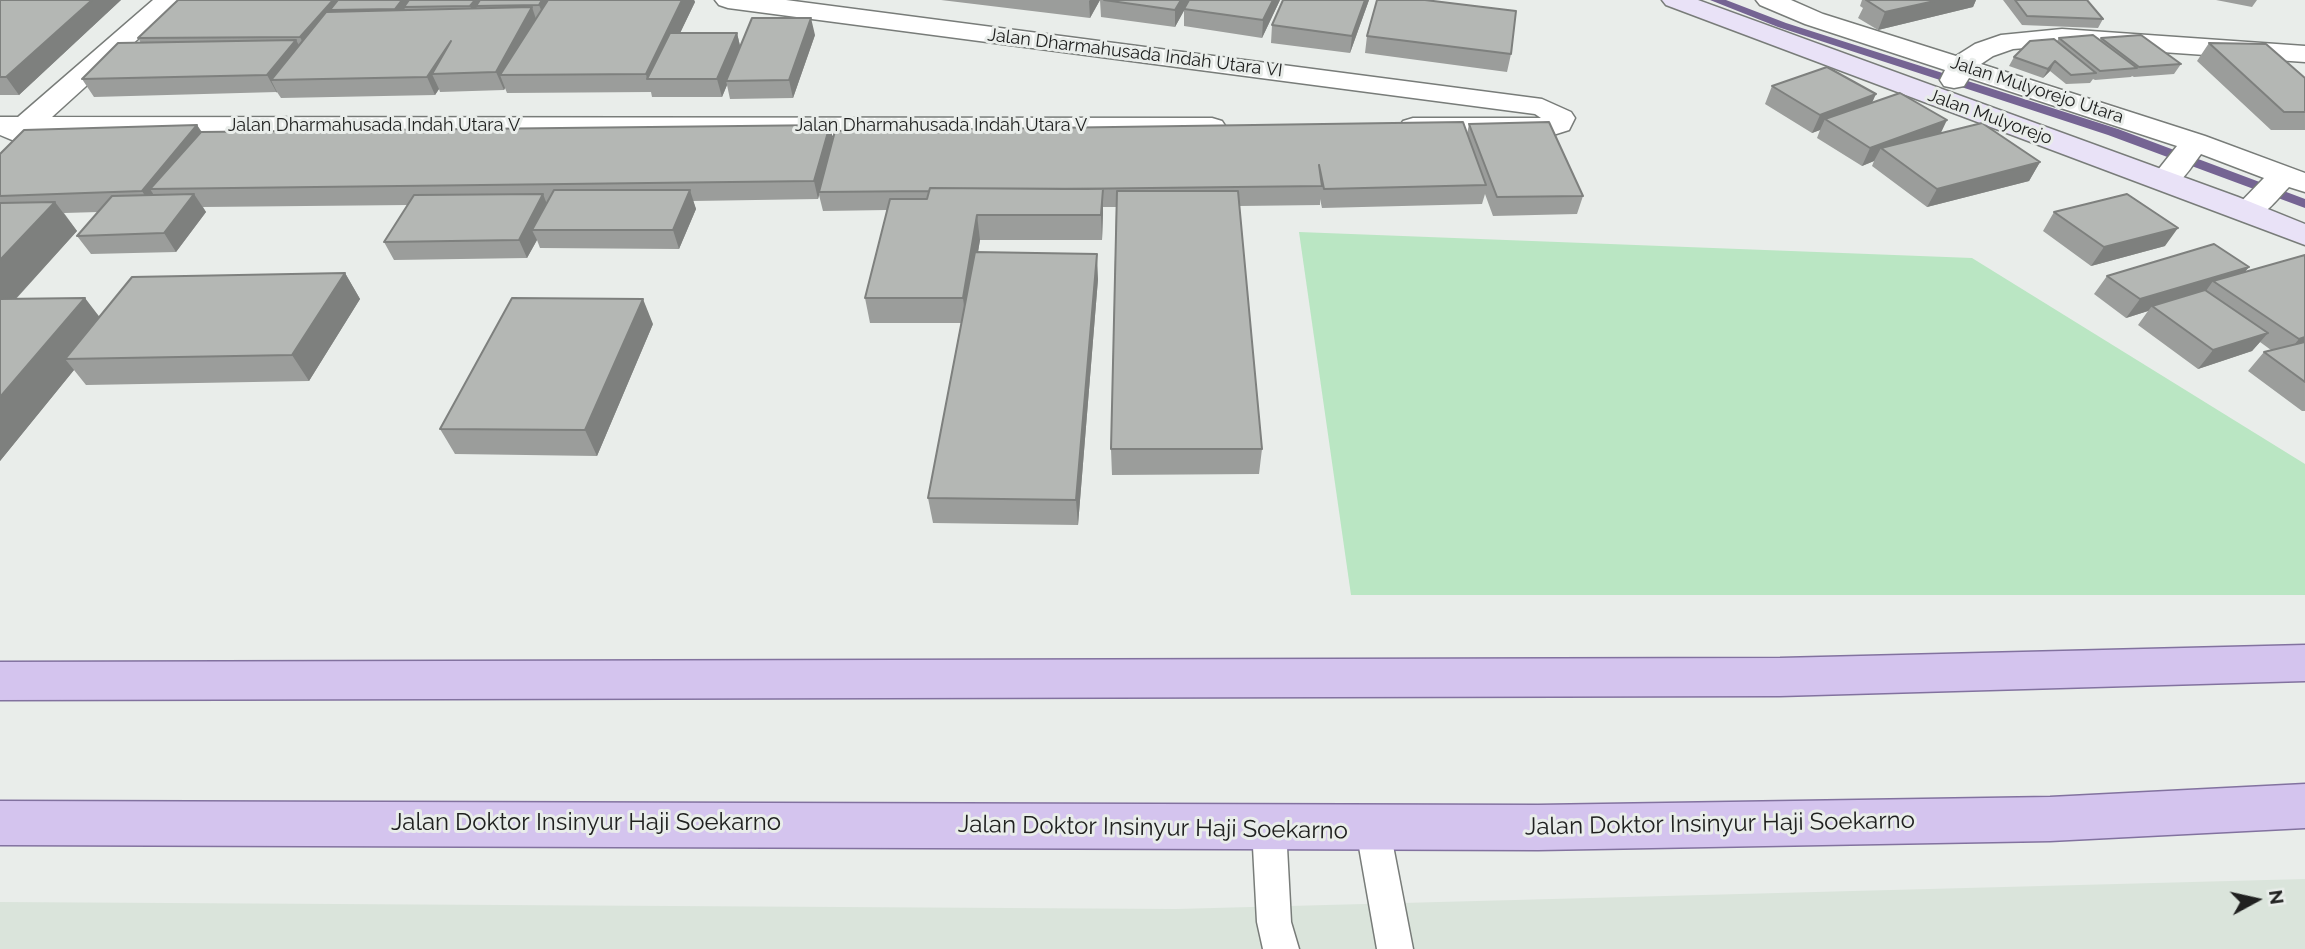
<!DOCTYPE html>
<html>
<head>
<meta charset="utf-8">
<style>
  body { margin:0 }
  #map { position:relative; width:2305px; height:949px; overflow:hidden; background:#e9edea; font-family:Raleway,sans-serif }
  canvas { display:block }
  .north { position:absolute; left:2221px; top:865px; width:70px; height:70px; -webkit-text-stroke:5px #e9edea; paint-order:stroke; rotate:82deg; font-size:19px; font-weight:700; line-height:28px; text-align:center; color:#202120 }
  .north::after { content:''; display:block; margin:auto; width:24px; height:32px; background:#202120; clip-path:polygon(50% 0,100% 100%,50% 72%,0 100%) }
</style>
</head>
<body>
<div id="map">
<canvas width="2305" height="949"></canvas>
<div class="north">N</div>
</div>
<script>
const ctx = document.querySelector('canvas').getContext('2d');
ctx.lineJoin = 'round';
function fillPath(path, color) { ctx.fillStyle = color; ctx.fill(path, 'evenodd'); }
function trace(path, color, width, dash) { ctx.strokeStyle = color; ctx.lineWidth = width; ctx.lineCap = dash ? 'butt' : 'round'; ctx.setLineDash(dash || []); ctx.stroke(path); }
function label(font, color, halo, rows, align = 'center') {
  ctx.font = font + ' Raleway,sans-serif'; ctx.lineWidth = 6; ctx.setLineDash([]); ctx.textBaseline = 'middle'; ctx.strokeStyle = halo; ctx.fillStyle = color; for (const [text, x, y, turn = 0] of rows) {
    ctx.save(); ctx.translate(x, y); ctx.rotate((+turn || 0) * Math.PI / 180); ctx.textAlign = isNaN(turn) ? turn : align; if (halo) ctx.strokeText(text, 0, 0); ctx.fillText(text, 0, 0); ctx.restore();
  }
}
const built = new Path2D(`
  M 2305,879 L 2305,949 L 0,949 L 0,902 L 1176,909 Z`);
const green = new Path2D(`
  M 1299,232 L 1972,258 L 2305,464 L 2305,595 L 1351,595 Z`);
const stream = new Path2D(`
  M 1710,0 L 1726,0 L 1786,23 L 2118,129 L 2305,199 L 2305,208 L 2108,135 L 1778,27 Z`);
const lane = new Path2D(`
  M 1269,813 L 1281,817 L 1286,828 L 1291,922 L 1299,949 L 1263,949 L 1257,922 L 1252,828 L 1257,817 Z
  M 1373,815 L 1385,819 L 1390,830 L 1413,949 L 1377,949 L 1356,830 L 1361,819 Z`);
const street = new Path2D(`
  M 153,0 L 181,0 L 52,117 L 1212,118 L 1222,121 L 1226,127 L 1222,133 L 1212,136 L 32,135 L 17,142 L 0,135 L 0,117 L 18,117 Z
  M 715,0 L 786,0 L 1542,99 L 1571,112 L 1575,118 L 1569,130 L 1550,136 L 1413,136 L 1403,133 L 1399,127 L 1403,121 L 1413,118 L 1541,118 L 1535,114 L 728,8 L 719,5 Z
  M 1756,0 L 1791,0 L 1823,14 L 1956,56 L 1975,44 L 2001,35 L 2062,29 L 2305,46 L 2305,62 L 2062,45 L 2013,49 L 1993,56 L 1981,64 L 2205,136 L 2305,173 L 2305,192 L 2289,187 C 2273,203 2261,224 2237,218 L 2232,211 L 2264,178 L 2201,154 C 2187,172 2179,192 2154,186 L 2150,180 L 2177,146 L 1969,78 L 1964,86 L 1954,88 L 1944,86 L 1940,80 L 1945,70 L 1805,24 L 1760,5 Z`);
const secondary = new Path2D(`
  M 1662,0 L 1698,0 L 2238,197 L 2305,224 L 2305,245 L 1666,5 Z`);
const primary = new Path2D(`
  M 2305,645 L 2305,681 L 1780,696 L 0,700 L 0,662 L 1780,658 Z
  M 2305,784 L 2305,828 L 2050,841 L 1538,850 L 0,845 L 0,801 L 1538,805 L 2050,797 Z`);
const wall = new Path2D(`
  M 0,0 L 121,0 L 19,95 L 0,95 Z
  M 178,0 L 694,0 L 695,2 L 680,33 L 737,33 L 740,46 L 815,35 L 793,98 L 730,99 L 727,85 L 722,97 L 652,97 L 651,92 L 507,93 L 505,88 L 504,90 L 440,92 L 439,89 L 435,95 L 281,98 L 277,92 L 94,97 L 82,79 L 141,43 L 138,38 Z
  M 941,0 L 1280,0 L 1262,38 L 1184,26 L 1184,10 L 1175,27 L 1101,17 L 1100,0 L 1090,18 Z
  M 1283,0 L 1369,0 L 1350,53 L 1271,43 L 1272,25 Z
  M 1862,0 L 1976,0 L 1973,7 L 1878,30 L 1858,18 L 1863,8 L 1860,6 Z
  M 2003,0 L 2087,0 L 2103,19 L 2098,28 L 2022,25 Z
  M 2216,0 L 2257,0 L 2252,7 Z
  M 1367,36 L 1511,54 L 1507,72 L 1365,53 Z
  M 2059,38 L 2100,40 L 2101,38 L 2181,64 L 2174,74 L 2134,77 L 2132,76 L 2131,77 L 2095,80 L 2093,79 L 2090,83 L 2066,84 L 2050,71 L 2043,78 L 2009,66 L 2014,57 L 2057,41 Z
  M 2209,43 L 2305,78 L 2305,130 L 2271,130 L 2197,61 Z
  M 1772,86 L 1872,103 L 1941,133 L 2040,162 L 2029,181 L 1927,207 L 1872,166 L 1874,161 L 1862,166 L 1817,138 L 1820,130 L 1812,133 L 1765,104 Z
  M 1469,124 L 1583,196 L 1577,214 L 1493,216 L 1485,194 L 1482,204 L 1322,208 L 1320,199 L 1320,205 L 1239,206 L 1262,449 L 1259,474 L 1112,475 L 1111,449 L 1116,207 L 1103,207 L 1102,240 L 980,240 L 978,252 L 1098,279 L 1078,525 L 933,523 L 928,498 L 961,323 L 870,323 L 865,298 L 887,210 L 823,211 L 819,195 L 818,199 L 693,201 L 696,209 L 679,249 L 540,248 L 537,240 L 527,258 L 394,260 L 384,242 L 408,205 L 203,207 L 206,212 L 176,252 L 91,254 L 77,236 L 98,212 L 64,213 L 77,231 L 16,299 L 99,317 L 345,273 L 360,299 L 309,381 L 86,385 L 74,370 L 0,461 L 0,154 L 197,125 L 202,132 L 833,139 L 1467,134 Z
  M 2054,212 L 2165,246 L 2091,266 L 2043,231 Z
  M 2305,255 L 2305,411 L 2302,411 L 2248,371 L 2264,352 L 2271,350 L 2260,342 L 2252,351 L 2198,369 L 2138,325 L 2148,311 L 2126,318 L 2094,294 L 2107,276 L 2249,267 L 2244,272 Z
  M 653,324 L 597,456 L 455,454 L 440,429 Z`);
const shadedWall = new Path2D(`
  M 92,0 L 121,0 L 19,95 L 6,77 Z
  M 333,0 L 337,0 L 341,10 L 330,10 L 336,23 L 309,55 L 300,37 Z
  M 402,0 L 423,0 L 404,7 L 409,18 L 403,26 L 395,9 Z
  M 475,0 L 493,0 L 476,6 L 481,18 L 478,23 L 470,6 Z
  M 542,0 L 558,0 L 546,22 L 539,5 Z
  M 682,0 L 694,0 L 695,2 L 658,79 L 647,79 L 646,74 Z
  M 1090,0 L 1100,0 L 1090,18 L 1089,1 Z
  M 1181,0 L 1190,0 L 1175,27 L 1175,10 Z
  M 1273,0 L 1280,0 L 1262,38 L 1263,20 Z
  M 1365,0 L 1369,0 L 1350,53 L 1352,36 Z
  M 1939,0 L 1976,0 L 1973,7 L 1878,30 L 1885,12 Z
  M 532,7 L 538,25 L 500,75 L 505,88 L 504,90 L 496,72 Z
  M 811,18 L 815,35 L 793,98 L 789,80 Z
  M 737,33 L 741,50 L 726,81 L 727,85 L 722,97 L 717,79 Z
  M 296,40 L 306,57 L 271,80 L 277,92 L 277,93 L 267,75 Z
  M 451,41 L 432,74 L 439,89 L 435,95 L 427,77 Z
  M 2055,61 L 2050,71 L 2043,78 L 2048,69 Z
  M 1876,94 L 1868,112 L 1825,119 L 1820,130 L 1812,133 L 1820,115 Z
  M 1947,120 L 1938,139 L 1881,148 L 1874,161 L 1862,166 L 1870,148 Z
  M 197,125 L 208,143 L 150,189 L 159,203 L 154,210 L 142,191 Z
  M 830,125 L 834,143 L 819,192 L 819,195 L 818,199 L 814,181 Z
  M 2040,162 L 2029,181 L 1927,207 L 1937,189 Z
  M 1103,189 L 1103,214 L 1102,240 L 1101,215 Z
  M 690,190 L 696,209 L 679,249 L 673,230 Z
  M 194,194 L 206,212 L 176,252 L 164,233 Z
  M 543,194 L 550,212 L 532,230 L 537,240 L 527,258 L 519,240 Z
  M 55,202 L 77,231 L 0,316 L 0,260 Z
  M 977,215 L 980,240 L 966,323 L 963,298 Z
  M 2178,228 L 2165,246 L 2091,266 L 2104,247 Z
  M 1097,254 L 1098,279 L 1078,525 L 1076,500 Z
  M 2249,267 L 2234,285 L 2213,281 L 2203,295 L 2152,306 L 2148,311 L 2126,318 L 2140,299 Z
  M 345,273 L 360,299 L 309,381 L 292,355 Z
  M 85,298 L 108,328 L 65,359 L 74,370 L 0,461 L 0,397 Z
  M 643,299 L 653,324 L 597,456 L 585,430 Z
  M 2268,333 L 2252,351 L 2198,369 L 2213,350 Z
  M 2305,337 L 2305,351 L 2283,358 L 2299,339 Z`);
const building = new Path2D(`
  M 0,0 L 92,0 L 6,77 L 0,77 Z
  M 178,0 L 333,0 L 300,37 L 138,38 Z
  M 338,0 L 402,0 L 395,9 L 330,10 Z
  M 409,0 L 475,0 L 470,6 L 404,7 Z
  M 480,0 L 542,0 L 539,5 L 476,6 Z
  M 548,0 L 682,0 L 646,74 L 500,75 Z
  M 1104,0 L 1181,0 L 1175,10 Z
  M 1189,0 L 1273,0 L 1263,20 L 1184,9 Z
  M 1283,0 L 1365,0 L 1352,36 L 1272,25 Z
  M 1377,0 L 1425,0 L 1516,11 L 1511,54 L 1367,36 Z
  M 1866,0 L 1939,0 L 1885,12 Z
  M 2015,0 L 2087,0 L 2103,19 L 2027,16 Z
  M 532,7 L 496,72 L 432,74 L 451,41 L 427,77 L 271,80 L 326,12 Z
  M 752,18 L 811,18 L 789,80 L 726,81 Z
  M 670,33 L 737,33 L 717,79 L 647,79 Z
  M 2093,35 L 2137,68 L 2100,71 L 2059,38 Z
  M 2141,35 L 2181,64 L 2139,67 L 2101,38 Z
  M 2054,39 L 2096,73 L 2071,75 L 2055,61 L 2048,69 L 2014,57 L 2030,41 Z
  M 296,40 L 267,75 L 82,79 L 118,43 Z
  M 2209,43 L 2266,44 L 2305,78 L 2305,112 L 2284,112 Z
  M 1827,67 L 1876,94 L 1820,115 L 1772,86 Z
  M 1900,93 L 1947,120 L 1870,148 L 1825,119 Z
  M 1463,122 L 1486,185 L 1324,189 L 1319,165 L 1322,186 L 1065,189 L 930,188 L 929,191 L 819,192 L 835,131 Z
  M 1549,122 L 1583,196 L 1497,197 L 1469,124 Z
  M 1982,123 L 2040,162 L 1937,189 L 1881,148 Z
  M 197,125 L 142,191 L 0,196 L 0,154 L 24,130 Z
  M 830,125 L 814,181 L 150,189 L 201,132 Z
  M 930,188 L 1103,189 L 1101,215 L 977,215 L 963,298 L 865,298 L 890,199 L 927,199 Z
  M 554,190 L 690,190 L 673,230 L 532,230 Z
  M 1117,191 L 1238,191 L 1262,449 L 1111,449 Z
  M 194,194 L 164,233 L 77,236 L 112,196 Z
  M 543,194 L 519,240 L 384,242 L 414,195 Z
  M 2127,194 L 2178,228 L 2104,247 L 2054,212 Z
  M 55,202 L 0,260 L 0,203 Z
  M 2214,244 L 2249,267 L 2140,299 L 2107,276 Z
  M 975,252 L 1097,254 L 1076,500 L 928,498 Z
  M 2305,255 L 2305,337 L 2299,339 L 2213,281 Z
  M 345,273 L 292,355 L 65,359 L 132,277 Z
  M 2205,290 L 2268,333 L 2213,350 L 2152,306 Z
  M 85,298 L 0,397 L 0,299 Z
  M 512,298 L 643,299 L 585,430 L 440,429 Z
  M 2305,342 L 2305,382 L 2264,352 Z`);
const farStreetnames = [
  ["Jalan Dharmahusada Indah Utara VI",1135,53,7],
  ["Jalan Mulyorejo Utara",2037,90,18],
  ["Jalan Mulyorejo",1990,117,20],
  ["Jalan Dharmahusada Indah Utara V",374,126],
  ["Jalan Dharmahusada Indah Utara V",941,126]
];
const nearStreetnames = [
  ["Jalan Doktor Insinyur Haji Soekarno",586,823],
  ["Jalan Doktor Insinyur Haji Soekarno",1720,824,-1],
  ["Jalan Doktor Insinyur Haji Soekarno",1153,828,1]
];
fillPath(built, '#dae4db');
fillPath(green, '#bae6c3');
fillPath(stream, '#756493');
trace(lane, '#787c79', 3);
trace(street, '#787c79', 3);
trace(secondary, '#787c79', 3);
trace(primary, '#82729f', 3);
fillPath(lane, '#fff');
fillPath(street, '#fff');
fillPath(secondary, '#e9e2f7');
fillPath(primary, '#d4c4ee');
fillPath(wall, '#9b9d9b');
fillPath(shadedWall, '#7e807e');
fillPath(building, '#b4b7b4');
trace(building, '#7e807e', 2);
label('18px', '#202120', '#e9edea', farStreetnames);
label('24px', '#202120', '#e9edea', nearStreetnames);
</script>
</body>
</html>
